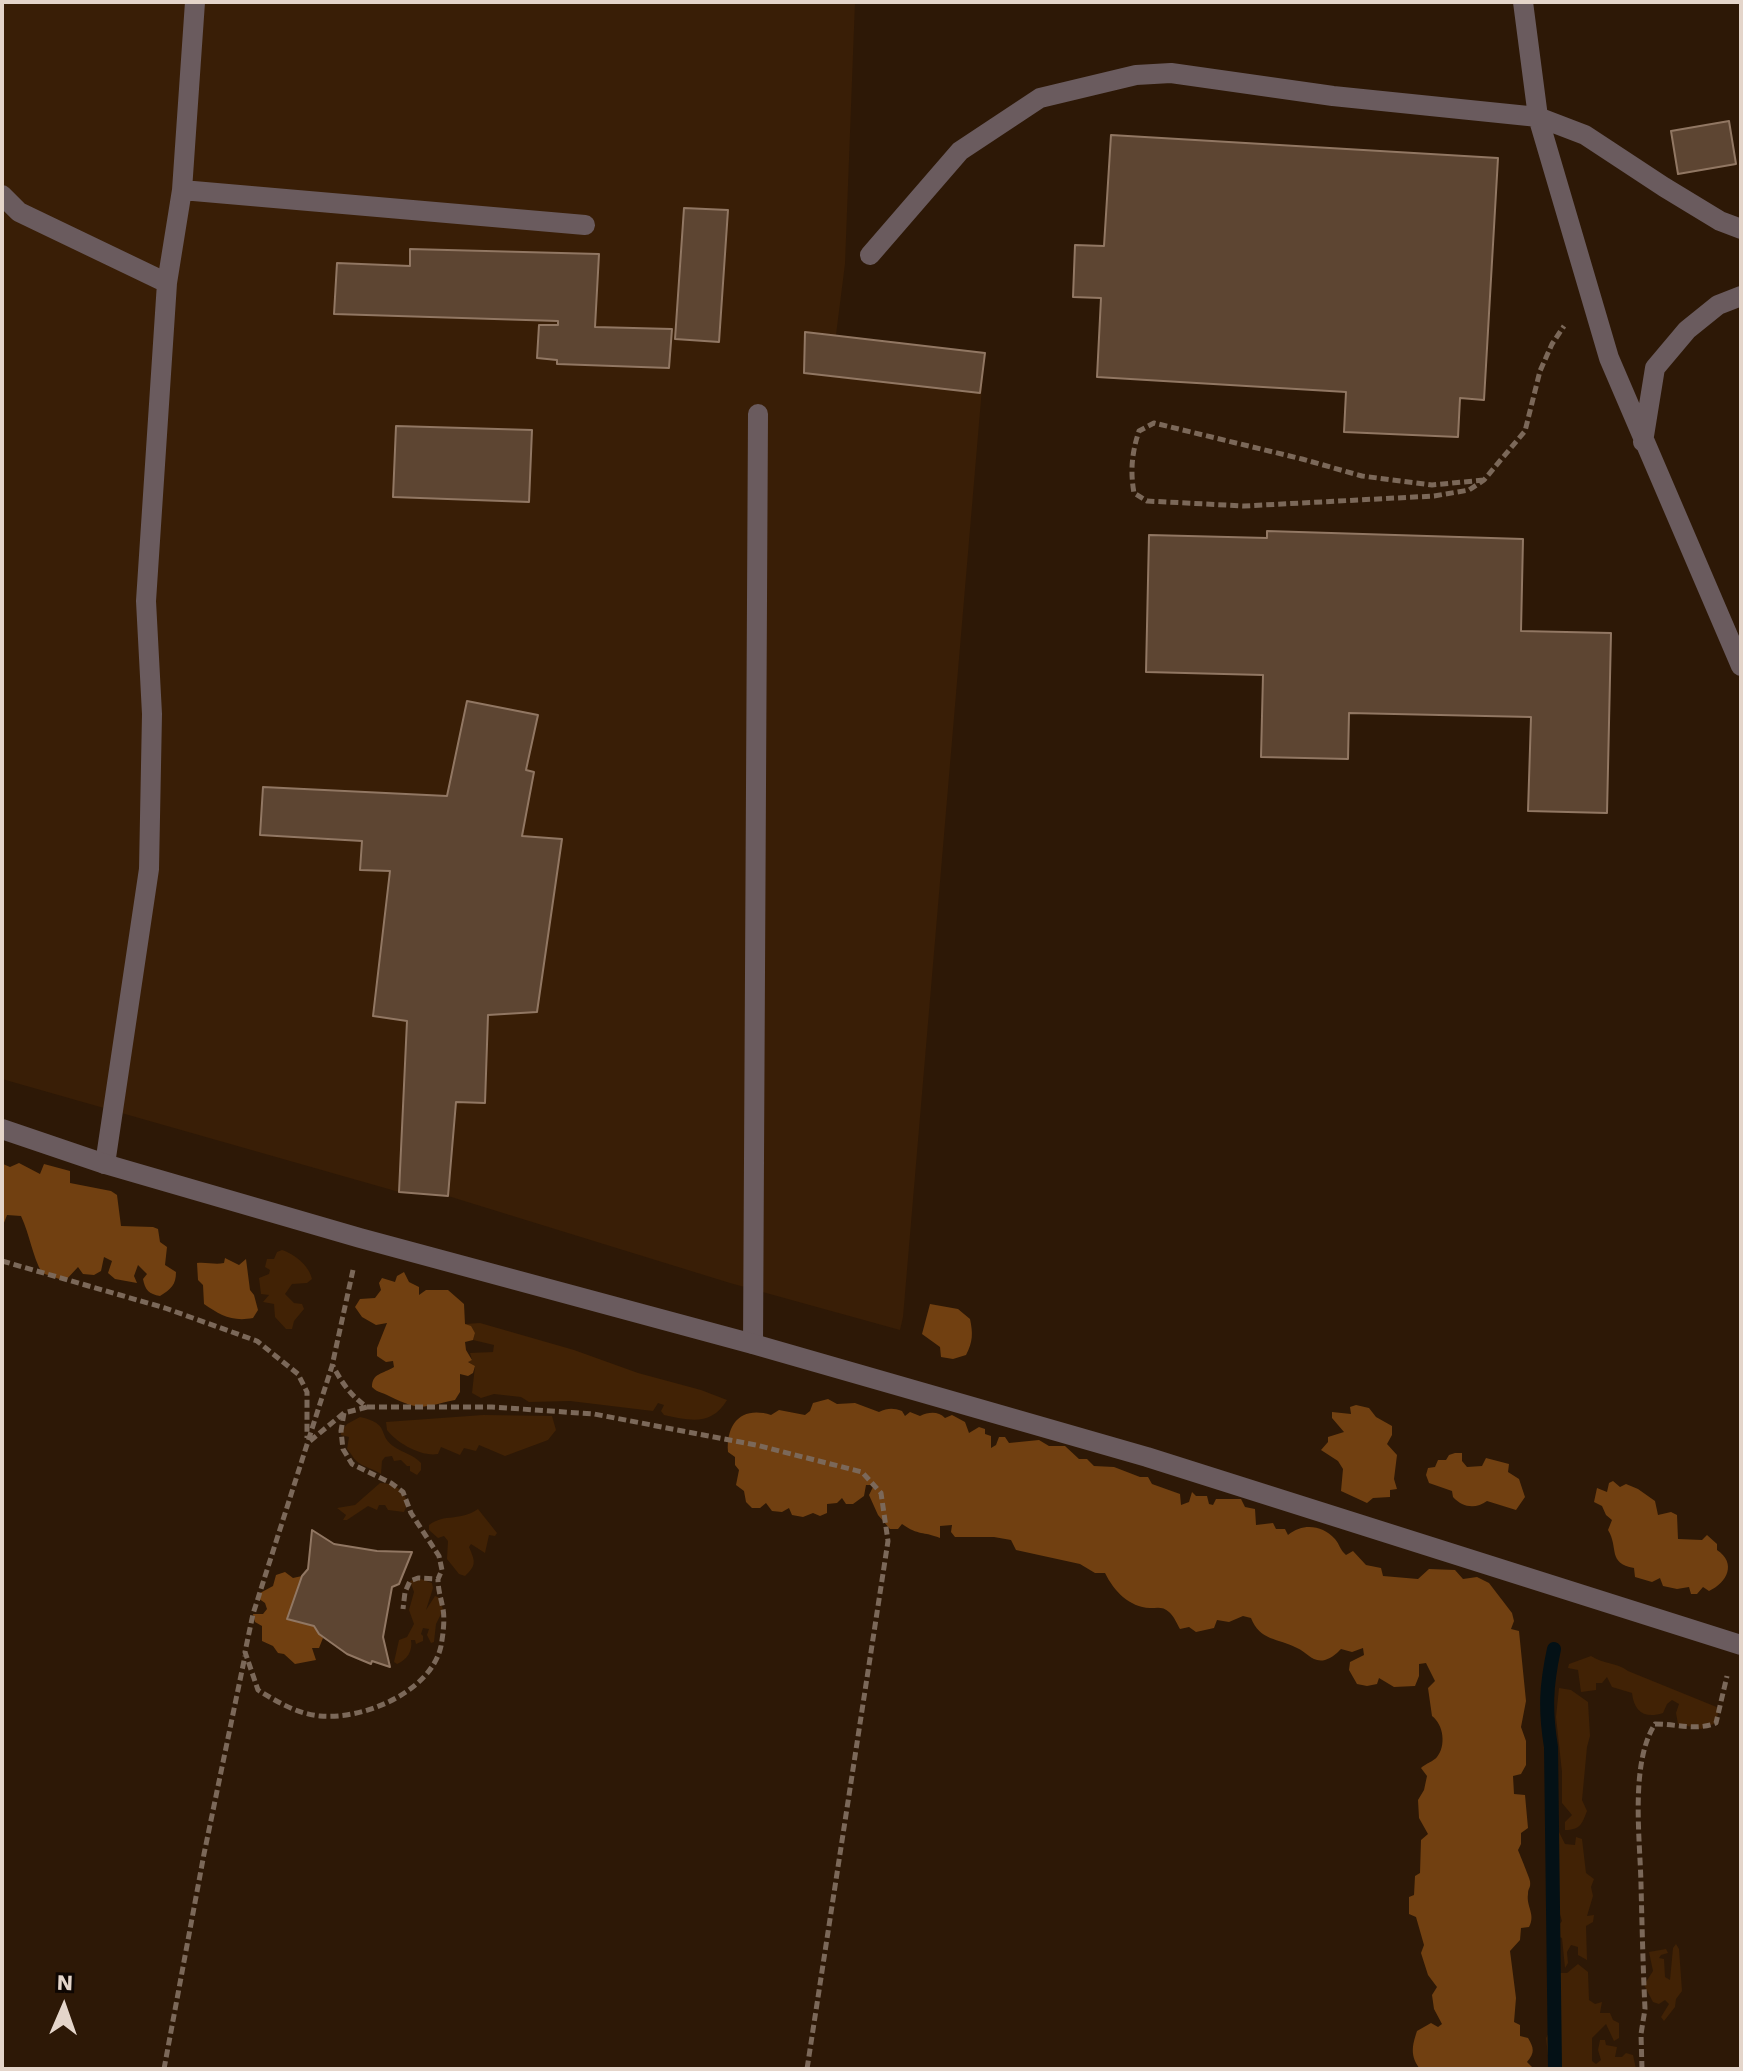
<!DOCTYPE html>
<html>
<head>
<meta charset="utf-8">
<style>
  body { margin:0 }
  #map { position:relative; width:1743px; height:2071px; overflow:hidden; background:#2d1806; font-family:"Work Sans",sans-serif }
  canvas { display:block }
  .frame { position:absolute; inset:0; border:4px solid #e4d5ca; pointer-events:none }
  .north { position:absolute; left:24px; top:1967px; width:80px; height:80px; -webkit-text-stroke:6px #0e0602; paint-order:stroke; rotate:2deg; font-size:22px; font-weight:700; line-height:32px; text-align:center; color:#e4d5ca }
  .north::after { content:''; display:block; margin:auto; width:28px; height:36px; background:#e4d5ca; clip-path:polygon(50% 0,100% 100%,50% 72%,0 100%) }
</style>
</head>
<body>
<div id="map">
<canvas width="1743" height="2071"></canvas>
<div class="frame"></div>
<div class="north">N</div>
</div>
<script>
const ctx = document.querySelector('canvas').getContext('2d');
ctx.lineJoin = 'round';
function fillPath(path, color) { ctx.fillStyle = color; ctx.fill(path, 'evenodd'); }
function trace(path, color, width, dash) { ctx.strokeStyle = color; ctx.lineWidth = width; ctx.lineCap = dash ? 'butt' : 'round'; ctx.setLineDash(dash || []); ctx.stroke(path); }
const built = new Path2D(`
  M 2,2 L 855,2 L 845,264 L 836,335 L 985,353 L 903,1317 L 900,1330 L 730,1283 L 448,1196 L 399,1192 L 2,1079 Z`);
const green = new Path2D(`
  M 282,1250 C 294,1254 309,1265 312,1279 L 307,1283 L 292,1284 L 285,1294 L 294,1303 L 302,1304 L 304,1309 L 294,1321 L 292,1329 L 286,1329 L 275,1317 L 274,1304 L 263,1302 L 269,1295 L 261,1294 L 259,1278 L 269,1274 L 270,1270 L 265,1267 L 267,1259 L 274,1259 L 277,1252 Z
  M 480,1323 L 574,1350 L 638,1373 L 701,1390 L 727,1400 C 711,1427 689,1420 664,1415 L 661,1411 L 664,1405 L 658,1403 L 653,1411 L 570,1401 L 529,1402 L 521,1397 L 494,1394 L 481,1398 L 472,1393 L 475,1366 L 467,1361 L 472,1360 L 470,1353 L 493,1352 L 494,1345 L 473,1340 L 475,1333 L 465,1324 Z
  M 483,1415 L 552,1416 L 556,1430 L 548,1440 L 505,1456 L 479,1445 L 476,1451 L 464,1448 L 460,1455 L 441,1447 L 438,1454 C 421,1457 397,1443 387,1430 L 386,1422 Z
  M 360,1417 C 391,1424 377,1434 393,1446 C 402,1453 413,1454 421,1463 L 421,1470 L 417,1475 L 410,1471 L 410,1466 L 407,1466 L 401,1460 L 394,1461 L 392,1456 L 385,1457 L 382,1461 L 381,1474 C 372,1468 366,1468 359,1463 C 353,1459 352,1454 347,1449 L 349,1437 L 341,1435 L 341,1431 L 347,1424 Z
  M 380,1483 C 395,1483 402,1489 408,1503 L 404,1512 L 388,1510 L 385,1505 L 379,1505 L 377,1510 L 368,1506 L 347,1520 L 343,1520 L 346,1515 L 337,1508 L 355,1505 Z
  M 478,1509 L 497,1533 L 495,1536 L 489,1535 L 485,1553 L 471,1544 L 469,1547 C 475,1561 477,1565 465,1576 L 459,1574 L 447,1559 L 448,1541 L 444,1536 L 438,1538 L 429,1530 L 429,1525 C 445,1513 459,1522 478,1509 Z
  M 418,1578 L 432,1583 L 433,1588 L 426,1610 L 435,1596 L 440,1598 L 443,1610 L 436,1624 L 434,1642 L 431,1643 L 427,1635 L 429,1629 L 423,1628 L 421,1634 L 423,1636 L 423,1641 L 416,1644 L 415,1640 L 411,1640 C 413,1651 407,1660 397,1664 L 394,1662 L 399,1640 L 407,1637 L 414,1624 L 409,1610 L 414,1592 L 410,1581 Z
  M 1591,1656 C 1603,1664 1616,1662 1628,1671 L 1719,1708 L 1716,1723 L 1701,1729 L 1678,1724 L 1676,1713 L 1679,1704 L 1672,1700 L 1667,1704 L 1663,1713 C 1645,1719 1634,1712 1632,1693 L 1612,1687 L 1607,1677 L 1602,1683 L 1596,1683 L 1596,1690 L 1581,1692 L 1578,1670 L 1568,1668 L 1569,1664 Z
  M 1559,1688 L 1571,1690 L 1588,1702 L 1590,1736 L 1587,1747 L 1582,1800 L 1587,1811 C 1582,1824 1580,1830 1565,1830 L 1565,1822 L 1572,1815 L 1562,1803 L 1562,1772 L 1556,1717 Z
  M 1559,1832 L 1565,1844 L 1575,1845 L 1576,1837 L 1582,1839 L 1586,1873 L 1594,1879 L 1591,1887 L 1593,1896 L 1587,1916 L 1594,1915 L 1593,1922 L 1586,1926 L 1587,1960 L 1578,1955 L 1578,1947 L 1571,1945 L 1567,1952 L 1568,1963 L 1565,1968 L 1562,1938 L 1552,1934 L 1562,1921 L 1551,1884 L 1550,1842 Z
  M 1676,1944 L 1679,1949 L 1682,1991 L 1676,1999 L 1675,2007 L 1664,2021 L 1661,2017 L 1669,2004 L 1665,2000 L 1659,2004 L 1653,2002 L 1644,1985 L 1653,1971 L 1649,1952 L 1666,1949 L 1668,1953 L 1661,1955 L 1659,1958 L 1664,1959 L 1665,1977 L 1670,1980 L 1673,1948 Z
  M 1578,1964 L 1588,1972 L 1589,2000 L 1595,2004 L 1602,2002 L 1600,2013 L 1610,2013 L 1613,2020 L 1619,2023 L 1619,2038 L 1614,2041 L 1606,2024 L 1592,2038 L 1592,2061 L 1596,2064 L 1601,2060 L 1598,2050 L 1600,2040 L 1605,2040 L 1606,2045 L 1617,2047 L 1615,2057 L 1622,2057 L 1626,2053 L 1633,2055 L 1636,2069 L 1555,2069 L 1555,2060 L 1548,2056 L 1546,2038 L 1554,2024 L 1553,1987 L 1558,1973 L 1567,1973 Z`);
const forest = new Path2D(`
  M 19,1163 L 40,1174 L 44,1164 L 70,1171 L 70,1183 L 111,1191 L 117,1195 L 121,1226 L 153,1227 L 158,1229 L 160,1242 L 167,1247 L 165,1265 L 176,1272 C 176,1285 171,1289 160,1296 C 149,1294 145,1290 143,1279 L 147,1274 L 138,1265 L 134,1276 L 137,1283 L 115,1279 L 108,1273 L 112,1261 L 104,1257 L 101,1271 L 94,1275 L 83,1274 L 78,1267 L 65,1281 L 42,1273 C 32,1255 30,1235 21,1216 L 7,1215 L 2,1228 L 2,1166 L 3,1164 L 10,1167 Z
  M 225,1258 L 239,1265 L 246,1259 L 250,1290 L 254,1295 L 258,1310 L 253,1318 C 232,1322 220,1315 204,1304 L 203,1285 L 198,1280 L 197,1263 C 207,1262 215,1265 224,1263 Z
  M 404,1272 L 409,1282 L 419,1287 L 419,1295 L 426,1290 L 448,1290 L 464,1304 L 465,1324 L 471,1326 L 475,1333 L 473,1340 L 465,1342 L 466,1350 L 472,1360 L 468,1362 L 475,1366 L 473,1373 L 468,1376 L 460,1374 L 460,1392 L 455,1400 C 421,1407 422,1412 389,1396 C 382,1392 378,1393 372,1387 C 372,1373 383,1374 394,1367 L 393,1361 L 386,1362 L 377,1356 L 377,1348 L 387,1323 L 376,1325 L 362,1317 L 355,1307 L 360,1299 L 375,1298 L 381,1290 L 379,1283 L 382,1278 L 395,1282 L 397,1276 Z
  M 930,1304 L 958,1309 L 970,1319 C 973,1333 973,1342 966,1355 L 953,1359 L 941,1357 L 940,1347 L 922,1334 Z
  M 828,1399 L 837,1404 L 855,1403 L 879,1412 C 888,1408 893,1408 902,1411 L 905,1416 L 910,1412 L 920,1416 C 929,1412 938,1411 945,1418 L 952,1415 L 965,1422 L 969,1433 L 979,1427 L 985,1429 L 985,1434 L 991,1436 L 991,1448 L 996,1445 L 999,1437 L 1005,1437 L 1009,1443 L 1039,1440 L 1049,1446 L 1065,1446 L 1079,1459 L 1087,1459 L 1094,1466 L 1114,1467 L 1140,1477 L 1148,1477 L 1152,1484 L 1180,1494 L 1181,1505 L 1189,1502 L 1192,1492 L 1196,1496 L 1207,1496 L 1209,1504 L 1213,1505 L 1216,1499 L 1241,1499 L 1245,1507 L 1255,1509 L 1256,1525 L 1273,1523 L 1276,1529 L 1285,1529 L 1288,1535 C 1303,1523 1322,1525 1335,1539 C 1340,1545 1340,1550 1346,1555 L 1353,1551 L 1366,1565 L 1381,1568 L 1383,1576 L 1418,1579 L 1429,1569 L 1455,1570 L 1463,1579 L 1477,1577 L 1489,1583 L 1512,1613 L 1514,1621 L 1511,1629 L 1519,1631 L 1526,1701 L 1521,1727 L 1526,1741 L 1526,1765 L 1521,1774 L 1513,1776 L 1514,1794 L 1525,1795 L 1528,1828 L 1521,1833 L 1521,1844 L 1518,1850 C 1520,1855 1530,1879 1530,1881 C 1531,1889 1528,1887 1528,1894 C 1526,1907 1536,1914 1529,1927 L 1521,1928 L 1520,1940 L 1510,1951 L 1516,1998 L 1514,2022 L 1520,2025 L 1520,2036 L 1528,2038 C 1534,2048 1535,2053 1527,2062 L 1534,2069 L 1420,2069 C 1410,2056 1412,2046 1417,2031 L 1431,2023 L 1438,2027 L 1442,2024 L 1434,2009 L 1432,1995 L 1437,1987 L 1428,1975 L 1421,1953 L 1424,1945 L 1416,1917 L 1409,1914 L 1409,1897 L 1414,1895 L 1415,1876 L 1420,1873 L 1421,1840 L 1428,1834 L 1419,1818 L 1418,1800 L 1424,1790 L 1427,1776 L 1421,1768 C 1425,1764 1434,1761 1437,1757 C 1446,1746 1444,1725 1432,1716 L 1428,1688 L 1435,1681 L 1426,1663 L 1419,1664 L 1419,1676 L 1415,1686 L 1394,1687 L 1379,1678 L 1377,1684 L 1367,1686 L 1357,1684 L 1349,1670 L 1350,1662 L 1364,1655 L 1363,1648 L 1352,1652 L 1341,1649 C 1337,1653 1332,1658 1325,1660 C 1312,1663 1307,1652 1297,1648 C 1278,1638 1260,1641 1251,1618 L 1243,1616 L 1229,1622 L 1217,1620 L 1214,1628 L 1196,1632 L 1189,1627 L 1180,1629 C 1177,1624 1174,1616 1169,1612 C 1163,1606 1157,1608 1150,1608 C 1129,1607 1114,1591 1105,1573 L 1095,1573 L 1080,1564 L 1016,1550 L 1011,1540 L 994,1537 L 955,1537 L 951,1532 L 952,1525 L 940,1526 L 940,1538 C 923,1531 919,1536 902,1524 L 898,1529 L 890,1529 L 878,1515 L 869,1495 L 874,1485 L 866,1485 L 864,1496 L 853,1504 L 846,1504 L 842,1498 L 837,1503 L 827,1504 L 827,1513 L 820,1516 L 813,1513 L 803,1517 L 792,1515 L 789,1508 L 782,1512 L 772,1511 L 766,1503 L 760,1508 L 752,1508 L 746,1502 L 744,1491 L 736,1485 L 739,1470 L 735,1465 L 735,1457 L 728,1452 C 726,1423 742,1406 771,1415 L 779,1410 L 805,1415 L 810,1411 L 813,1403 Z
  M 1356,1405 L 1369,1408 L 1376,1417 L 1392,1426 L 1392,1435 L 1387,1444 L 1397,1455 L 1394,1479 L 1397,1489 L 1390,1490 L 1390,1497 L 1373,1498 L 1367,1503 L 1341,1491 L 1343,1469 L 1338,1461 L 1321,1450 L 1328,1442 L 1328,1437 L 1344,1432 L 1332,1418 L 1332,1412 L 1351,1414 L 1350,1407 Z
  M 1455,1453 L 1462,1453 L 1462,1461 L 1467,1467 L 1482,1466 L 1486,1458 L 1509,1464 L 1508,1472 L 1519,1479 L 1525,1497 L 1516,1510 L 1487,1501 C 1476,1509 1463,1508 1453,1497 L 1452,1491 L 1429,1483 L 1426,1475 L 1428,1468 L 1435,1467 L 1438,1460 L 1446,1460 L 1449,1455 Z
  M 1613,1481 L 1620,1487 L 1626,1484 L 1638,1489 L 1655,1501 L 1658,1515 L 1671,1512 L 1677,1515 L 1678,1539 L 1702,1540 L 1707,1535 L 1717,1544 L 1717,1550 C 1737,1563 1727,1583 1709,1591 L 1703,1587 L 1697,1594 L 1691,1594 L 1689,1587 L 1677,1589 L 1663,1586 L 1660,1578 L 1652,1582 L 1635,1577 L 1634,1568 C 1607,1563 1619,1548 1608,1530 L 1612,1520 L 1606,1515 L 1602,1506 L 1594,1502 L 1597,1488 L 1607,1492 L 1609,1483 Z
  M 285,1572 L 293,1578 L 302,1576 L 291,1609 L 292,1617 L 296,1622 L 314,1626 L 323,1638 L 319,1648 L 312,1648 L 316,1660 L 295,1664 L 284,1654 L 278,1653 L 273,1646 L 262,1641 L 262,1626 L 255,1622 L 253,1614 L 263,1614 L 267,1609 L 265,1603 L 258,1598 L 260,1593 L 273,1586 L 276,1575 Z`);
const stream = new Path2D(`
  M 1554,1649 C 1546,1686 1545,1710 1551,1747 L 1555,2069`);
const building = new Path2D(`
  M 1729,121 L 1736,164 L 1678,174 L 1671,131 Z
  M 1111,135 L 1498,158 L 1484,400 L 1460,398 L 1458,437 L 1344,432 L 1346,392 L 1097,377 L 1101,298 L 1073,297 L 1075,245 L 1104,246 Z
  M 684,208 L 728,210 L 719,342 L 675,339 Z
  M 410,249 L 599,254 L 595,327 L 672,329 L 669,368 L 557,364 L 557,360 L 537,358 L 539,325 L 558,325 L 558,321 L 334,314 L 337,263 L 410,266 Z
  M 805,332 L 985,353 L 980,393 L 804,373 Z
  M 396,426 L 532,430 L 529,502 L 393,497 Z
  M 1267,531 L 1523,539 L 1521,631 L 1611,633 L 1607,813 L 1528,811 L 1531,717 L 1349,713 L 1348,759 L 1261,757 L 1263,675 L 1146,672 L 1149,535 L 1267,538 Z
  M 467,701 L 538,715 L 526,770 L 534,772 L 522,836 L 562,839 L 537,1012 L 488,1015 L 485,1103 L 456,1102 L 448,1196 L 399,1192 L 407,1021 L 373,1016 L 390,871 L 360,870 L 362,841 L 260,835 L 263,787 L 447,796 Z
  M 312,1530 L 334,1544 L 377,1551 L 412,1552 L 399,1584 L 392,1587 L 383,1637 L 390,1667 L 372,1661 L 371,1664 L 347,1654 L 319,1634 L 314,1626 L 287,1619 L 302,1576 L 308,1569 Z`);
const path = new Path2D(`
  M 1484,480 L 1432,485 L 1362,476 L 1302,459 L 1154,423 L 1139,431 C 1132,452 1130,471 1134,493 L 1147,501 L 1244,506 L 1434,496 L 1469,490 L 1484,480 L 1525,431 L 1540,371 L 1552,344 L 1564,326
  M 2,1261 L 165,1308 L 257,1341 L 298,1374 L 307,1392 L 307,1438
  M 353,1270 L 332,1366 L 253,1614 L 245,1652 L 258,1690 C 277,1702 298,1714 320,1716 C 363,1720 431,1692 441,1646 C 443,1635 445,1620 443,1609 C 441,1598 438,1590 438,1579
  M 367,1407 L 492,1407 L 594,1414 L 756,1445 L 862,1472 L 881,1493 L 888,1541 L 807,2069
  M 344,1413 L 341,1431 L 343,1449 L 352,1464 L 391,1483 L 403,1492 L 411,1513 L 439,1556 L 442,1570 L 438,1579 L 418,1578 L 410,1581 L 405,1592 L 403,1609
  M 310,1441 L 344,1413 L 367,1407 C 351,1396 342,1383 333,1366
  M 164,2069 L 204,1854 L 245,1656
  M 1642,2069 L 1641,2034 L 1645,2009 C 1643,1967 1642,1925 1641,1884 C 1640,1838 1630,1763 1655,1724 C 1677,1724 1696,1731 1716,1723 L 1727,1676`);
const service = new Path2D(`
  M 1523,2 L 1538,117 L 1609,358 L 1741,666
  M 182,190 L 585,225
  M 2,195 L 19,212 L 167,283
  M 870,255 L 960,151 L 1040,98 L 1136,75 L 1171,73 L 1333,96 L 1538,117 L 1585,135 L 1664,187 L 1720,221 L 1741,229
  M 1643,442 L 1655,368 L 1687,330 L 1718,305 L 1741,296
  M 105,1164 L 149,869 L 152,714 L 146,601 L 167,283 L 182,190 L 195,2
  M 753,1344 L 758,414`);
const minor = new Path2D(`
  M 2,1129 L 105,1164 L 360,1238 L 753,1344 L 1147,1457 L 1741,1645`);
fillPath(built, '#391e06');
fillPath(green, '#412205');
fillPath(forest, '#714011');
trace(stream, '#041116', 14);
fillPath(building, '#5d4532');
trace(building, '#917763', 2);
trace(path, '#7b6859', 5, [8, 4]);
trace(service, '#6a5b5e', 20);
trace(minor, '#6a5b5e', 20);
</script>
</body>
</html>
